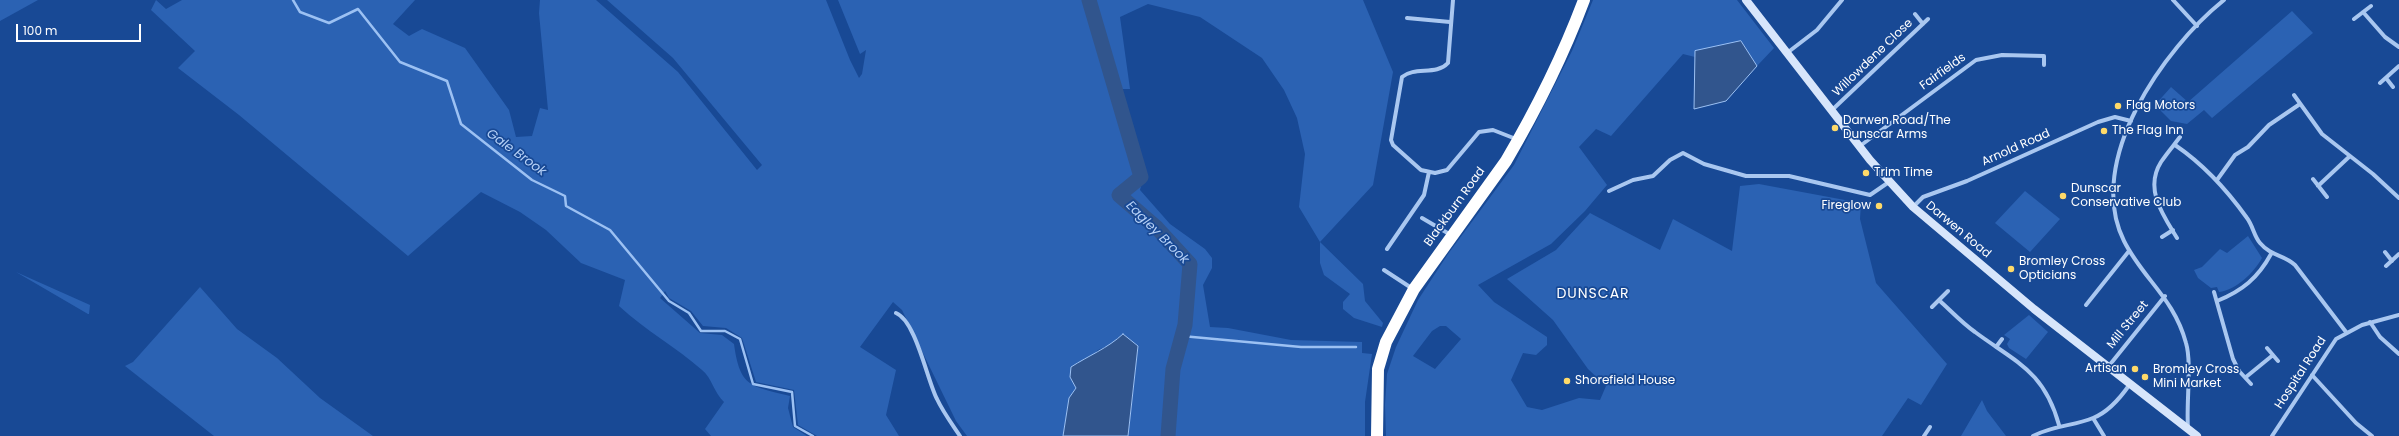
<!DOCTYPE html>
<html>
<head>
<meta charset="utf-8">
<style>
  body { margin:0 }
  #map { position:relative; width:2399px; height:436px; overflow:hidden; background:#184995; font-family:Poppins,sans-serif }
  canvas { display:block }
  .scale { position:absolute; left:16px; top:24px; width:125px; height:18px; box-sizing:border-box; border:2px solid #fff; border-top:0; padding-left:5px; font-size:12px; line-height:14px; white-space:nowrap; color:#fff; -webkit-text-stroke:3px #184995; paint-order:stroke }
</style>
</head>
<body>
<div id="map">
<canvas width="2399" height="436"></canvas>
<div class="scale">100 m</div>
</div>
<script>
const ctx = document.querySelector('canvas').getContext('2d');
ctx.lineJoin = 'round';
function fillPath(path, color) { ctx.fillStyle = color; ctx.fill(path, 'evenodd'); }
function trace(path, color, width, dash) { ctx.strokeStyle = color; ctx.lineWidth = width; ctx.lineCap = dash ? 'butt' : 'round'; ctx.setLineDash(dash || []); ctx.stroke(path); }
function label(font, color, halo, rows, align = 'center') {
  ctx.font = font + ' Poppins,sans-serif'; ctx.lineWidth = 3.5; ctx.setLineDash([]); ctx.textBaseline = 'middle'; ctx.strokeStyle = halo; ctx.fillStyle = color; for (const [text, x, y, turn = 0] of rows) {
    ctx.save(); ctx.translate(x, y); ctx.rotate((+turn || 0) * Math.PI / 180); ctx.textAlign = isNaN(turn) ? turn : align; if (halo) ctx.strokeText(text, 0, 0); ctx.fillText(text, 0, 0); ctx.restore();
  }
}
const green = new Path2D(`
  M 0,0 L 38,0 L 0,21 Z
  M 156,0 L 166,9 L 182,0 L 415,0 L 393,24 L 409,36 L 422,29 L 465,48 L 509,110 L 516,137 L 532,136 L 540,108 L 548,110 L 539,13 L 540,0 L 596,0 L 678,72 L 757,170 L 762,165 L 673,58 L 607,0 L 826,0 L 850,60 L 859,78 L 862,74 L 866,50 L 860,54 L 838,0 L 1363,0 L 1393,72 L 1373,185 L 1320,242 L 1363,284 L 1365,301 L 1383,323 L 1382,327 L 1354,318 L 1343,309 L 1343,302 L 1350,294 L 1324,275 L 1320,263 L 1320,242 L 1299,207 L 1305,154 L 1297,118 L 1284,90 L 1262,58 L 1200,17 L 1148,4 L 1120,17 L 1130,89 L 1120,89 L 1144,176 L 1140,190 L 1170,224 L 1205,249 L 1212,258 L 1212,268 L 1203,285 L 1210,327 L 1228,328 L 1291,340 L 1362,342 L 1362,353 L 1372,354 L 1365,402 L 1365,436 L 1128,436 L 1138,346 L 1123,334 L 1112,344 L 1098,350 L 1070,377 L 1076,388 L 1069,398 L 1063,436 L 967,436 L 956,421 L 902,310 L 893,302 L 860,347 L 896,370 L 886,415 L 899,436 L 817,436 L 798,425 L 794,390 L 756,382 L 742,338 L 726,328 L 703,326 L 691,311 L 669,298 L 665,291 L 660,298 L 700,333 L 722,335 L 734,344 C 740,388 751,386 790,396 L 788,408 L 793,427 L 807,436 L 711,436 L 705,429 L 724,402 C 714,393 712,378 702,370 C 676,347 646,331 619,306 L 625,280 L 581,263 L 546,230 L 520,212 L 481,192 L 408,256 L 239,115 L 178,68 L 195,51 L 151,10 Z
  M 1593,0 L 1737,0 L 1774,48 L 1757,66 L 1741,41 L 1695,51 L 1695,57 L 1683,54 L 1611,136 L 1596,129 L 1579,147 L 1607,185 L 1585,211 L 1551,244 L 1478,285 L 1494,302 L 1547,337 L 1547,345 L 1536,355 L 1523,353 L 1511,380 L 1527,407 L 1542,410 L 1579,398 L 1600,400 L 1606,386 L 1588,369 L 1553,320 L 1507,279 L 1556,250 L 1590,213 L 1660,250 L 1673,219 L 1732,251 L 1740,186 L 1759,184 L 1861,203 L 1860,219 L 1876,283 L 1947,364 L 1921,405 L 1908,398 L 1882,436 L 1386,436 L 1385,405 L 1387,374 L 1396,347 L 1418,300 L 1448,254 L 1514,165 L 1572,51 ZM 1440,326 L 1446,326 L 1461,339 L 1435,369 L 1413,356 L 1432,331 Z
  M 2292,11 L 2313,33 L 2212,118 L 2204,110 L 2187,124 L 2171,121 L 2155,105 L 2171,87 L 2188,102 Z
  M 2025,191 L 2060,219 L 2030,252 L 1995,223 Z
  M 2248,236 L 2262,258 C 2254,272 2237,290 2219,292 L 2217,287 L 2211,288 L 2198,278 L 2194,270 L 2202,267 L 2220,249 L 2227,253 Z
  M 16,272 L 90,305 L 89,314 L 88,314 Z
  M 200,287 L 237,329 L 277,358 L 320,398 L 373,436 L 214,436 L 125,366 L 133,362 Z
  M 2029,315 L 2048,332 L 2026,359 L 2009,348 L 2007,344 L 2010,339 L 2004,335 Z
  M 1982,400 L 1987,411 L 2006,436 L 1961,436 Z`);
const water = new Path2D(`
  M 1741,41 L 1757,66 L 1726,101 L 1694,109 L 1695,51 Z
  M 1123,334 L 1138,346 L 1128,436 L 1063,436 L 1069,398 L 1076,388 L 1070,377 L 1071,367 C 1088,356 1108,348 1123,334 Z`);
const stream = new Path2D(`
  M 293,0 L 300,12 L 329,23 L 358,9 L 400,62 L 447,81 L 461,124 L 532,180 L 565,196 L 566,206 L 610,230 L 669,301 L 689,313 L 701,331 L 725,331 L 740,339 L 753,384 L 792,392 L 795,426 L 813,436
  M 1182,336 L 1301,347 L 1356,347`);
const river = new Path2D(`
  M 1089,0 L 1141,177 L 1119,195 L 1157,228 L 1190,264 L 1185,325 L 1173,369 L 1168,436`);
const street = new Path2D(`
  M 1453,0 L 1448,63 C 1436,76 1415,66 1402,77 L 1391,140 L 1393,145 L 1421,170 L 1435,173 L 1447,170 L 1479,132 L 1493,130 L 1516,139
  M 2173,0 L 2197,26
  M 2363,12 L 2385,37 L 2399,47
  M 1915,14 L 1923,24
  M 1407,18 L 1450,22
  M 2354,19 L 2371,6
  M 1787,53 L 1817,30 L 1842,0
  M 2386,78 L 2393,87
  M 2380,83 L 2399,66
  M 2294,95 L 2322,134 L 2373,174 L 2399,198
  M 1831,111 L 1928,19
  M 2175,145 C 2203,164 2227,190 2247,218 C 2253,226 2254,236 2260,243 C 2272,257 2283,254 2295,265 L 2346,332
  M 1860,146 L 1976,60 L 2002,55 L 2044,56 L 2044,65
  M 2313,179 L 2327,197
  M 2217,180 L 2235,155 L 2248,147 L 2269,125 L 2300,104
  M 2318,186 L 2350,156
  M 1609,191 L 1633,180 L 1653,176 L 1670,160 L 1683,153 L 1704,164 L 1746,176 L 1789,176 L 1870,195 L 1889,182
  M 1913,207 L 1923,197 L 1967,181 L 2098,122 L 2115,117 L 2131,121
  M 1422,218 L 1451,235
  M 2162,237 L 2173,230
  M 2177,238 C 2163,215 2144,189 2161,162 C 2167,153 2174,145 2180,137
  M 1387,249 L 1424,195 L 1429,172
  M 2385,252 L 2392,261
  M 2386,266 L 2399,254
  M 1384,270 L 1413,289
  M 2214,292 L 2233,359 L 2239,371 L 2251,384
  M 1940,301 C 1951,311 1962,323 1975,332 C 2017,363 2044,371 2059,425
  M 2217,301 C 2242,291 2258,278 2271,254
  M 2086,305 L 2129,251
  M 1932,307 L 1948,291
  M 896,313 C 916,321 927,380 937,399 C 943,412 952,424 960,436
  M 2370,322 L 2380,337 L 2399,354
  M 1996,347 L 2002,339
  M 2267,348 L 2278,361
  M 2108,367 L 2165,296
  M 2312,375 L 2356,423 L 2372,436
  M 2246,377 L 2273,355
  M 2093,418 L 2104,436
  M 2188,428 C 2186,404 2192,363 2186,343 C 2174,298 2143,279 2124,241 C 2084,161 2164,48 2224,0
  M 1924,436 L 1930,427
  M 2033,436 C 2054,425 2074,426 2093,418 C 2109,412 2121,397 2130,384
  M 2272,436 L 2336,339 L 2362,325 L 2399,315`);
const secondary = new Path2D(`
  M 1746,0 L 1870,160 L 1913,207 L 2034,309 L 2197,436`);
const highway = new Path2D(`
  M 1377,436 L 1378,369 L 1386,342 L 1414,289 L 1506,161 C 1536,110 1563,56 1584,0`);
const markers = [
  [2118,106,4,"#ffda69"],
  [1835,128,4,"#ffda69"],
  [2104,131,4,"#ffda69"],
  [1866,173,4,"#ffda69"],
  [2063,196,4,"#ffda69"],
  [1879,206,4,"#ffda69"],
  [2011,269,4,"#ffda69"],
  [2135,369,4,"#ffda69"],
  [2145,377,4,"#ffda69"],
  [1567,381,4,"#ffda69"]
];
const streetNames = [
  ["Willowdene Close",1873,58,-44],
  ["Fairfields",1943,72,-36],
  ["Arnold Road",2016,148,-24],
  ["Blackburn Road",1455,207,-54],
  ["Darwen Road",1958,230,40],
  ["Mill Street",2128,325,-51],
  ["Hospital Road",2301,373,-57]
];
const poiNames = [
  ["Flag Motors",2126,106],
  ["Darwen Road/The",1843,121],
  ["Dunscar Arms",1843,135],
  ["The Flag Inn",2112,131],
  ["Trim Time",1874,173],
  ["Dunscar",2071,189],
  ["Conservative Club",2071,203],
  ["Fireglow",1871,206,"right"],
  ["Bromley Cross",2019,262],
  ["Opticians",2019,276],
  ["Artisan",2127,369,"right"],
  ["Bromley Cross",2153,370],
  ["Mini Market",2153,384],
  ["Shorefield House",1575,381]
];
const waterNames = [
  ["Gale Brook",516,153,36],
  ["Eagley Brook",1157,233,45]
];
const quarterNames = [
  ["DUNSCAR",1593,294]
];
fillPath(green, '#2b62b3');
fillPath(water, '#31558d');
trace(water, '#9cc1f3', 1);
trace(stream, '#9cc1f3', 2.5);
trace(river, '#31558d', 15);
trace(street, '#a9c7f0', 4);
trace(secondary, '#d7e5fb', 8);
trace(highway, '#fff', 12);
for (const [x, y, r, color] of markers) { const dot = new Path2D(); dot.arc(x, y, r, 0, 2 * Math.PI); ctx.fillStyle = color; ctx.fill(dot); trace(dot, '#184995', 1.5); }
label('12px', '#fff', '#184995', streetNames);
label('12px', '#fff', '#184995', poiNames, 'left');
label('italic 13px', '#b6d1f7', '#184995', waterNames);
ctx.letterSpacing = '1px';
label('14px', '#fff', '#184995', quarterNames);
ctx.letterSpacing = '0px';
</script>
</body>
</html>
